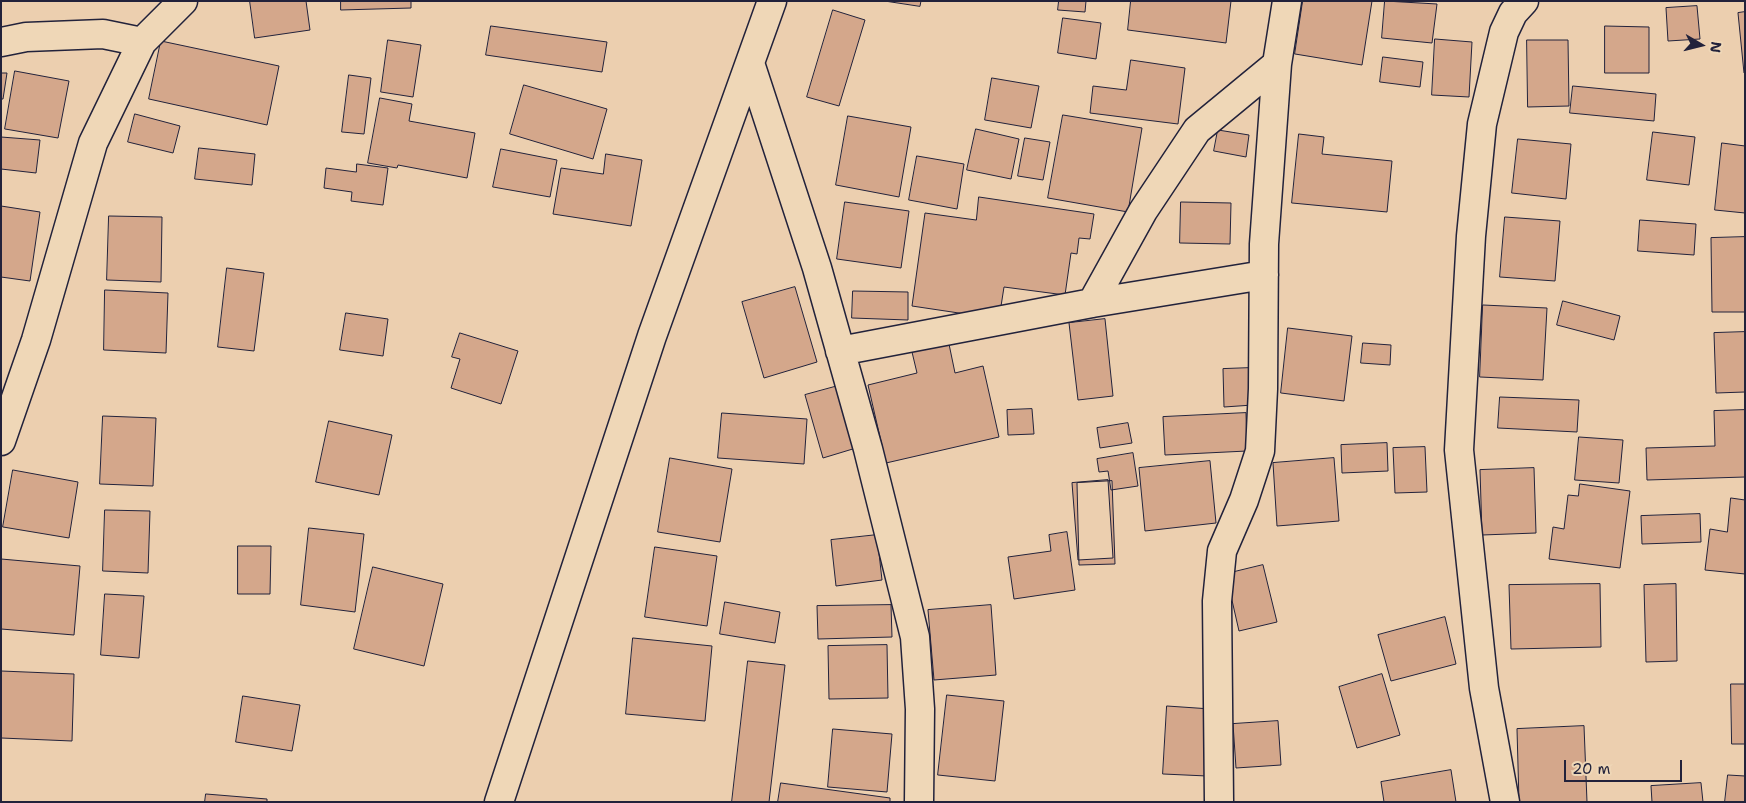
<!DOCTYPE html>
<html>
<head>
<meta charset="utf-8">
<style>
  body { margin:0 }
  #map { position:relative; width:1746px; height:803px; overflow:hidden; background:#eccfaf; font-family:"Shantell Sans",sans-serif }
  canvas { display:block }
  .frame { position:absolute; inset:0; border:2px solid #22223b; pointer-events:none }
  .north { position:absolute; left:1676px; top:20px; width:50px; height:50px; -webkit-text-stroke:4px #efd7b7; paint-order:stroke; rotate:98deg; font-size:14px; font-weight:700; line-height:20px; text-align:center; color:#22223b }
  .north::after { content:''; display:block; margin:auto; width:18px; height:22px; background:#22223b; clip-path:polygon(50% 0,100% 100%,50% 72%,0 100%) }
  .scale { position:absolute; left:1564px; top:760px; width:118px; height:22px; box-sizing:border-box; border:2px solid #22223b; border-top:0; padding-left:6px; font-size:15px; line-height:18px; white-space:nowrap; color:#22223b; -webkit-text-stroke:4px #efd7b7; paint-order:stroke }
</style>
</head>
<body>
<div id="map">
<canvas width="1746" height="803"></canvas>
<div class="frame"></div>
<div class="north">N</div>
<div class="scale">20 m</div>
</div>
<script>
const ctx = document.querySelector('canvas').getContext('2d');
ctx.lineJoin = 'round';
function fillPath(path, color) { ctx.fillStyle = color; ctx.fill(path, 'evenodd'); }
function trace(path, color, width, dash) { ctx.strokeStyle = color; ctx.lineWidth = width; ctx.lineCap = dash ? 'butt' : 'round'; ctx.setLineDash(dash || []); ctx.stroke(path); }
const building = new Path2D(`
  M 250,1 L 306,1 L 310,30 L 255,38 Z
  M 341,1 L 411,1 L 411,8 L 341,10 Z
  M 885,1 L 921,1 L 920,6 Z
  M 1059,1 L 1086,1 L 1085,12 L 1058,10 Z
  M 1131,1 L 1231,1 L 1226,43 L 1128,30 Z
  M 1303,1 L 1372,1 L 1362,65 L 1295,54 Z
  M 1385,1 L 1437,4 L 1432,43 L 1382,38 Z
  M 1697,6 L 1700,39 L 1668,41 L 1666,8 Z
  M 833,10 L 865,20 L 839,106 L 807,97 Z
  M 1745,12 L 1745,73 L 1744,73 L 1738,13 Z
  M 1063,18 L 1101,23 L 1096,59 L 1058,53 Z
  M 491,26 L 607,42 L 602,72 L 486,55 Z
  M 1605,26 L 1649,27 L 1649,73 L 1605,73 Z
  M 1435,39 L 1472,42 L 1469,97 L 1432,95 Z
  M 388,40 L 421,45 L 413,97 L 381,92 Z
  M 1527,40 L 1568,40 L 1569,106 L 1528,107 Z
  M 161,41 L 279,66 L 267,125 L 149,99 Z
  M 1383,57 L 1423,62 L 1420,87 L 1380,82 Z
  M 1131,60 L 1185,68 L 1178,124 L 1090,113 L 1093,86 L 1126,90 Z
  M 15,71 L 69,81 L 58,138 L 5,129 Z
  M 1,73 L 7,73 L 3,99 L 1,99 Z
  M 349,75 L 371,78 L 364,134 L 342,132 Z
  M 992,78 L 1039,86 L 1031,128 L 985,120 Z
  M 524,85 L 607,109 L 593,159 L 510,134 Z
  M 1573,86 L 1656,94 L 1654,121 L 1570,113 Z
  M 380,98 L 412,104 L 409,121 L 475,133 L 467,178 L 398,165 L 397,168 L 368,163 Z
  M 135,114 L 180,126 L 173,153 L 128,142 Z
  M 1063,115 L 1142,128 L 1128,212 L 1048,198 Z
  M 848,116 L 911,127 L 899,197 L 836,185 Z
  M 976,129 L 1019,139 L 1011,179 L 967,170 Z
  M 1218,130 L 1249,135 L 1246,157 L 1214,151 Z
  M 1653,132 L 1695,137 L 1689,185 L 1647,180 Z
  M 1299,134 L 1324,137 L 1322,154 L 1392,161 L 1387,212 L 1292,203 Z
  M 1,137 L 40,140 L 36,173 L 1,169 Z
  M 1025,138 L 1050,142 L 1043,180 L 1018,176 Z
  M 1518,139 L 1571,144 L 1566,199 L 1512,193 Z
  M 1722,143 L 1745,146 L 1745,213 L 1715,210 Z
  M 199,148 L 255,154 L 252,185 L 195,179 Z
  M 501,149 L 557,160 L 550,197 L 493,187 Z
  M 606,154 L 642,160 L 631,226 L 553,214 L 561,168 L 603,174 Z
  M 917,156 L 964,164 L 957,209 L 909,200 Z
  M 357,164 L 388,168 L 383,205 L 351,201 L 352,192 L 324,188 L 326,168 L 356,172 Z
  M 979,197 L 1094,214 L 1090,239 L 1079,238 L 1077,254 L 1071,253 L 1065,295 L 1004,287 L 999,319 L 912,306 L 925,213 L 976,220 Z
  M 845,202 L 909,211 L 901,268 L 837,259 Z
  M 1181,202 L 1231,203 L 1230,244 L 1180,243 Z
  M 1,206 L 40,212 L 30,281 L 1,277 Z
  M 109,216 L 162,217 L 161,282 L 107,280 Z
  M 1505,217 L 1560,221 L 1555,281 L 1500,277 Z
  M 1640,220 L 1696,224 L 1694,255 L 1638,251 Z
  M 1745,237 L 1745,312 L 1712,312 L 1711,238 Z
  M 227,268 L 264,273 L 254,351 L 218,347 Z
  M 795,287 L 817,362 L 764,378 L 742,302 Z
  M 105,290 L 168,293 L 166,353 L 104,350 Z
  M 853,291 L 908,292 L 908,320 L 852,318 Z
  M 1563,301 L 1620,316 L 1614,340 L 1557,325 Z
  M 1483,305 L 1547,308 L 1543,380 L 1480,377 Z
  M 346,313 L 388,319 L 383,356 L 340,350 Z
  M 1105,319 L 1113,396 L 1078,400 L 1069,323 Z
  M 1288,328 L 1352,336 L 1344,401 L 1281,393 Z
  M 1745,332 L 1745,392 L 1716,393 L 1714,333 Z
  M 460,333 L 518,351 L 501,404 L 451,388 L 460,359 L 452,357 Z
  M 1363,343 L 1391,345 L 1390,365 L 1361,363 Z
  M 949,344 L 955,373 L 983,366 L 999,437 L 886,463 L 868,385 L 917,373 L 912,352 Z
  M 1251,368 L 1253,405 L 1224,407 L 1223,369 Z
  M 838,386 L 856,448 L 823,458 L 805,395 Z
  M 1500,397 L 1579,400 L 1577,432 L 1498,428 Z
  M 1032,409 L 1034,434 L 1008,435 L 1007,410 Z
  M 1745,410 L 1745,477 L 1647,480 L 1646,448 L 1715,446 L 1714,411 Z
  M 722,413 L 807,419 L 804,464 L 718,458 Z
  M 1246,413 L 1247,451 L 1165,455 L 1163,417 Z
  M 103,416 L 156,418 L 153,486 L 100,484 Z
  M 329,421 L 392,435 L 379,495 L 316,482 Z
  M 1128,423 L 1132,443 L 1100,448 L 1097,428 Z
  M 1579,437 L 1623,440 L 1619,483 L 1575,480 Z
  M 1387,443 L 1388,471 L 1342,473 L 1341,445 Z
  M 1425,447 L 1427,492 L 1395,493 L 1393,448 Z
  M 1133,453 L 1138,486 L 1111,490 L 1108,471 L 1099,472 L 1097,459 Z
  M 670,458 L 732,469 L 720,542 L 658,532 Z
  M 1334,458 L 1339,521 L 1277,526 L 1273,463 Z
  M 1210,461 L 1216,523 L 1145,531 L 1139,468 Z
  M 1534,468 L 1536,533 L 1482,535 L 1480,470 Z
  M 13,470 L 78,482 L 69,538 L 3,527 Z
  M 1108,480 L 1113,558 L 1078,560 L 1072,483 Z
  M 1112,481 L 1115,564 L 1079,565 L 1077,483 Z
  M 1580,484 L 1630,491 L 1620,568 L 1549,559 L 1553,527 L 1564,529 L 1568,495 L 1578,496 Z
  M 1731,498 L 1745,500 L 1745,574 L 1705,570 L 1710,529 L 1727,532 Z
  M 105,510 L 150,511 L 148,573 L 103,571 Z
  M 1700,514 L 1701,542 L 1642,544 L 1641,516 Z
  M 309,528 L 364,534 L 355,612 L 301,605 Z
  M 1067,532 L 1075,590 L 1014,599 L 1008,557 L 1051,551 L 1049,535 Z
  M 877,535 L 882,580 L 836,586 L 831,540 Z
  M 238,546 L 271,546 L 270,594 L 238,594 Z
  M 655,547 L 717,556 L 707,626 L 645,617 Z
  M 1,559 L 80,566 L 74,635 L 1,629 Z
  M 1263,565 L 1277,622 L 1239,631 L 1226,574 Z
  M 373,567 L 443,584 L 424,666 L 354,649 Z
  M 1600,584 L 1601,647 L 1511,649 L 1509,585 Z
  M 1676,584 L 1677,661 L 1646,662 L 1644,585 Z
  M 105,594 L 144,596 L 139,658 L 101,655 Z
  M 725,602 L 780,612 L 775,643 L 720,634 Z
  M 891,605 L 892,637 L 818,639 L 817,606 Z
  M 991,605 L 996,675 L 934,680 L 928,610 Z
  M 1445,617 L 1456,664 L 1391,681 L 1378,635 Z
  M 633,638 L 712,646 L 705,721 L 626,714 Z
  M 887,645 L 888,698 L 829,699 L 828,646 Z
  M 748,661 L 785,665 L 769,802 L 732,802 Z
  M 1,671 L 74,674 L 72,741 L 1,738 Z
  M 1382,674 L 1400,735 L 1357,748 L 1339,687 Z
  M 1731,684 L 1745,684 L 1745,744 L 1732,744 Z
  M 947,695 L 1004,701 L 995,781 L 938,775 Z
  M 243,696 L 300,705 L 292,751 L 236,742 Z
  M 1167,706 L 1211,709 L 1207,776 L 1163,774 Z
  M 1278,721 L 1281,765 L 1236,768 L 1233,724 Z
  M 1584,726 L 1587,802 L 1519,802 L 1517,729 Z
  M 833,729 L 892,734 L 887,792 L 828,787 Z
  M 1451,770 L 1456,802 L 1384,802 L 1381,782 Z
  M 1728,775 L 1745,776 L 1745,802 L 1725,802 Z
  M 781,783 L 890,798 L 890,802 L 778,802 Z
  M 1701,783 L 1703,802 L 1652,802 L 1651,786 Z
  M 206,794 L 267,799 L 267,802 L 205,802 Z`);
const minor = new Path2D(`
  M 1,42 L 26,37 L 103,34 L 142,42
  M 750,63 L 817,268 L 868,449 L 915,637 L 920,709 L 919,802
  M 1092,303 L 1143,211 L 1197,130 L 1277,64
  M 840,351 L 1092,303 L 1264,275
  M 1,441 L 36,340 L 93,143 L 142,42 L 183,1
  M 499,802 L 652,336 L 772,1
  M 1219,802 L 1217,601 L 1222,551 L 1244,500 L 1260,451 L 1263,389 L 1264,244 L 1277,64 L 1287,1
  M 1505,802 L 1484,688 L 1459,450 L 1471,236 L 1482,124 L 1504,32 L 1513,13 L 1524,1`);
fillPath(building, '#d4a78b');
trace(building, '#22223b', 1);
trace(minor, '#22223b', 31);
trace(minor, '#efd7b7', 28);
</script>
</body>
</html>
